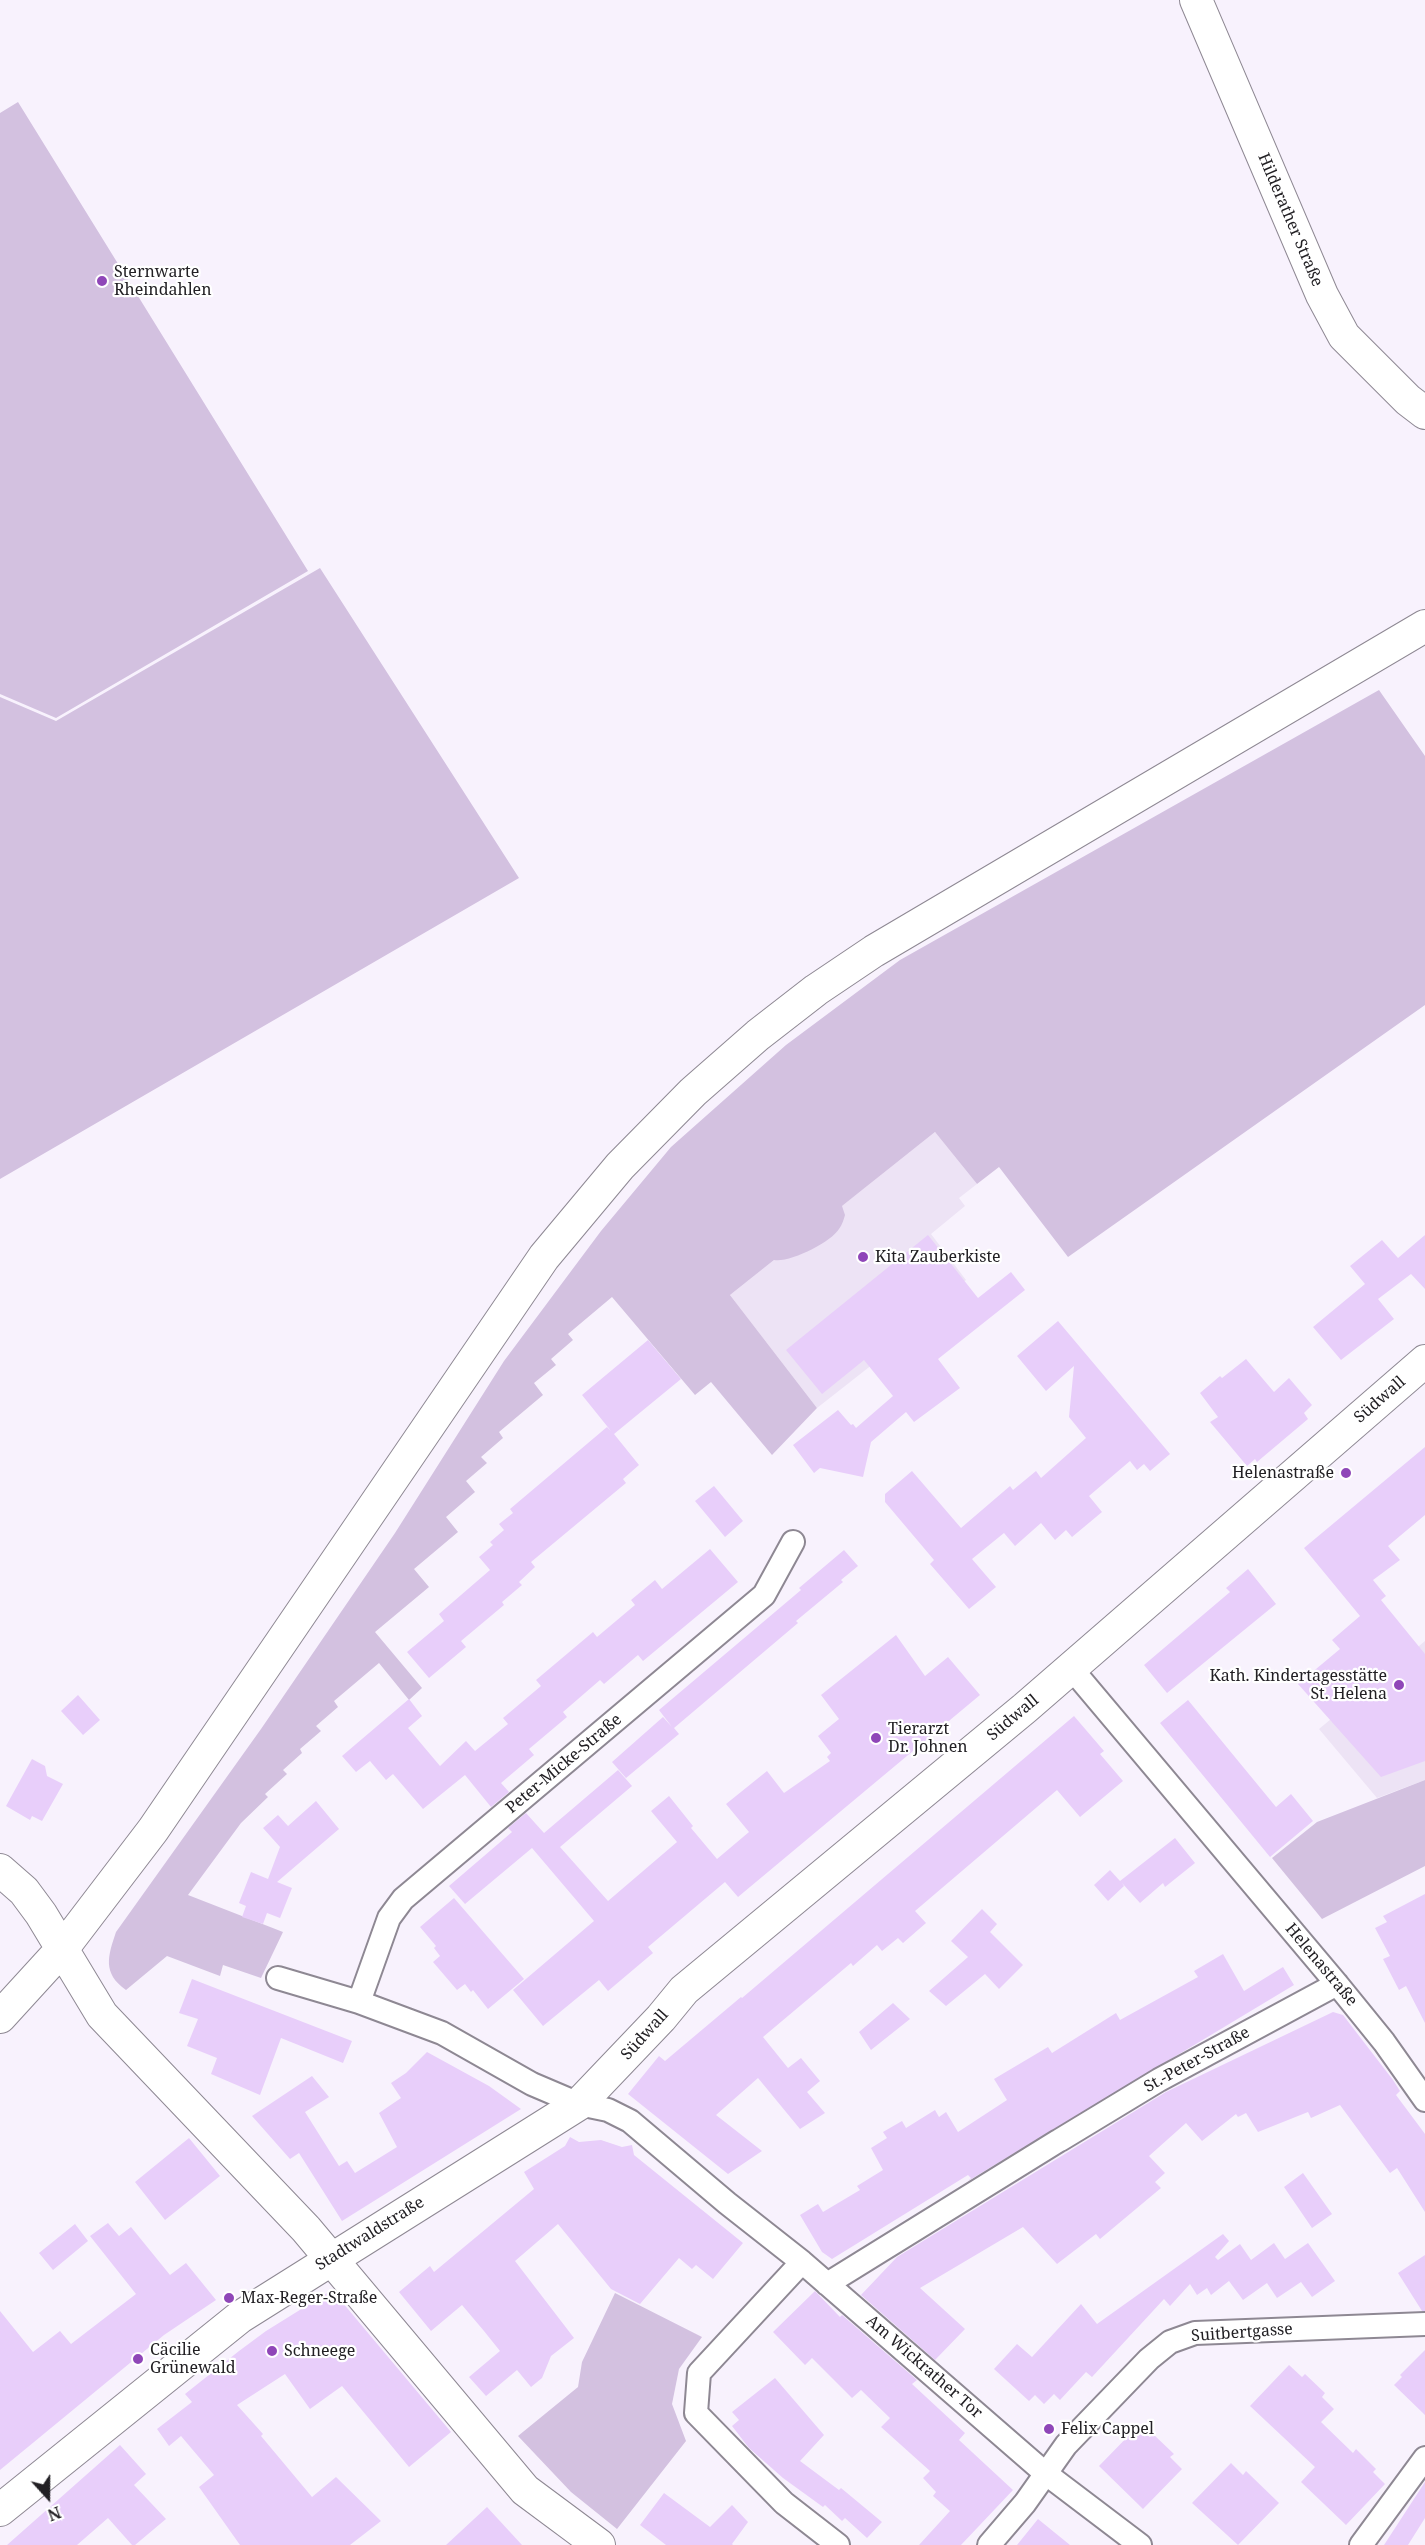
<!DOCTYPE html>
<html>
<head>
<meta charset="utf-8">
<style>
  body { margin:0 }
  #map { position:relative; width:1425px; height:2545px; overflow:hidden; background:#f8f2fd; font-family:"Noto Serif",serif }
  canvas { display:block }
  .north { position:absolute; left:18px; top:2467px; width:60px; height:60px; -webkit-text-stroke:4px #fff; paint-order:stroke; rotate:159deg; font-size:16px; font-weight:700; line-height:24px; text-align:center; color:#222024 }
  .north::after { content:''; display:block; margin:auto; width:21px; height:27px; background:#222024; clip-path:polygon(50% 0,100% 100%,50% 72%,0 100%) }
</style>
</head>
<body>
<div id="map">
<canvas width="1425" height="2545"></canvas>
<div class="north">N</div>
</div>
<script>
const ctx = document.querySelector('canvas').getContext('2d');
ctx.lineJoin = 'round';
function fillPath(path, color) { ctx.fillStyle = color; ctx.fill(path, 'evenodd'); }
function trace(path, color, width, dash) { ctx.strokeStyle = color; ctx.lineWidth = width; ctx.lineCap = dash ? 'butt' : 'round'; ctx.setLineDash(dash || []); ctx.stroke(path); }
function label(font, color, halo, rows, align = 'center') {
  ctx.font = font + ' "Noto Serif",serif'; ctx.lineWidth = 4.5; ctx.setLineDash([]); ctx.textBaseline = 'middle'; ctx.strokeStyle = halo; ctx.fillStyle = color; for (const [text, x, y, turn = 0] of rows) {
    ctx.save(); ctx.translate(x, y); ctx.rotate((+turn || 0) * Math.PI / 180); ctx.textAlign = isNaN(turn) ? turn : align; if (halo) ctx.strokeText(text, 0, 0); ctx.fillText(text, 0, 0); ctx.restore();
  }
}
const built = new Path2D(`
  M 935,1132 L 977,1184 L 959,1198 L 965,1206 L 931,1234 L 966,1280 L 957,1288 L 961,1295 L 817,1408 L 730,1295 Z
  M 1425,1641 L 1425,1780 L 1377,1798 L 1319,1729 Z`);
const green = new Path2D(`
  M 18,102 L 308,571 L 56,718 L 0,694 L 0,113 Z
  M 320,568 L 519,878 L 0,1179 L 0,697 L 56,721 Z
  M 1379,690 L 1425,756 L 1425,1005 L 1068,1257 L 999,1167 L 977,1184 L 935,1132 L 842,1206 L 845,1215 C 844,1219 842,1225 839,1229 C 831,1242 790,1263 774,1260 L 730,1295 L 817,1408 L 772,1455 L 711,1382 L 695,1395 L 612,1297 L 568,1334 L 573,1340 L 551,1359 L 556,1365 L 534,1383 L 543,1395 L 499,1432 L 503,1438 L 481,1457 L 487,1463 L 466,1481 L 475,1492 L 446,1517 L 458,1532 L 414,1569 L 429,1587 L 375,1632 L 422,1688 L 409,1700 L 379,1663 L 334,1701 L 338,1707 L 316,1726 L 321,1731 L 300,1749 L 302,1753 L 283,1770 L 287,1774 L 265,1794 L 268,1797 L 241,1823 L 188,1895 L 283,1932 L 261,1978 L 223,1965 L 220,1976 L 167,1956 L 126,1990 C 102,1973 108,1956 116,1932 L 261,1729 L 395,1533 L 504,1361 L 601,1231 L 671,1147 L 786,1045 L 900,960 Z
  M 1425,1780 L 1425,1866 L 1322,1919 L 1272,1858 L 1317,1822 Z
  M 615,2293 L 702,2337 L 679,2369 L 672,2404 L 686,2441 L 617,2529 L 571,2492 L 518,2436 L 578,2387 L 582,2362 Z`);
const building = new Path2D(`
  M 928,1235 L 978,1298 L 1011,1272 L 1025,1290 L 938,1359 L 960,1388 L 914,1422 L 906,1412 L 871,1442 L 863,1477 L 820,1468 L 814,1473 L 793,1445 L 838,1410 L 851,1425 L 853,1424 L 856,1428 L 893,1396 L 864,1360 L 822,1394 L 786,1350 Z
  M 1425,1235 L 1425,1289 L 1411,1274 L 1378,1299 L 1394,1319 L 1341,1360 L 1313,1327 L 1365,1284 L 1350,1266 L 1382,1240 L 1398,1258 Z
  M 1058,1321 L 1170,1454 L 1150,1471 L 1144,1464 L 1137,1470 L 1130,1461 L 1089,1496 L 1102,1512 L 1072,1537 L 1066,1530 L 1055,1540 L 1041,1523 L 1015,1546 L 1004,1533 L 972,1559 L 996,1587 L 969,1609 L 930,1564 L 934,1560 L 885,1502 L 885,1494 L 912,1471 L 961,1528 L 1010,1486 L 1013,1490 L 1036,1471 L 1041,1478 L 1086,1438 L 1069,1417 L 1074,1366 L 1046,1391 L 1017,1356 Z
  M 648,1340 L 681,1379 L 614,1434 L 639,1465 L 623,1479 L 626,1483 L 531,1562 L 535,1567 L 519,1582 L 522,1585 L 502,1602 L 504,1605 L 461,1641 L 466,1647 L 429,1678 L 407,1652 L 444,1621 L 439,1614 L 490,1570 L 479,1557 L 493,1545 L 490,1542 L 504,1530 L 499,1524 L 513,1513 L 510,1509 L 607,1427 L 611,1431 L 582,1395 Z
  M 1246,1359 L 1274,1392 L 1289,1378 L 1312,1405 L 1304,1413 L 1308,1419 L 1257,1462 L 1255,1459 L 1247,1466 L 1210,1422 L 1218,1417 L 1200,1393 L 1220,1376 L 1222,1378 Z
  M 1425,1447 L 1425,1515 L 1388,1546 L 1400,1560 L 1373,1580 L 1386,1596 L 1381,1600 L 1425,1654 L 1425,1761 L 1381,1777 L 1298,1684 L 1340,1649 L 1332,1640 L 1360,1616 L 1304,1548 Z
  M 714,1486 L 743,1521 L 725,1537 L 695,1501 Z
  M 710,1549 L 738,1582 L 643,1661 L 638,1655 L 604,1684 L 600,1680 L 563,1712 L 567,1717 L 529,1749 L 534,1755 L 501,1783 L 509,1792 L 491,1807 L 465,1775 L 423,1809 L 393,1774 L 386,1780 L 370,1761 L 356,1772 L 342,1756 L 409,1699 L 422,1716 L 408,1728 L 440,1766 L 466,1741 L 475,1751 L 508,1724 L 503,1718 L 541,1686 L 536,1680 L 593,1632 L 597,1637 L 635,1605 L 631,1600 L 655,1580 L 662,1589 Z
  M 844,1550 L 858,1566 L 841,1580 L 843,1582 L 796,1621 L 798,1623 L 674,1728 L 679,1734 L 626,1778 L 612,1762 L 663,1717 L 672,1727 L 659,1710 L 801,1590 L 799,1588 Z
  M 1248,1569 L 1276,1604 L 1167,1693 L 1144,1665 L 1230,1592 L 1226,1588 Z
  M 896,1635 L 925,1676 L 948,1657 L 980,1695 L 738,1897 L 725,1882 L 648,1947 L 653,1953 L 608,1991 L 599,1980 L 543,2026 L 513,1990 L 594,1921 L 532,1848 L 465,1904 L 449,1886 L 512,1832 L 508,1828 L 526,1813 L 544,1833 L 618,1770 L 632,1786 L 560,1847 L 608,1901 L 677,1842 L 651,1811 L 669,1796 L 693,1826 L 691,1828 L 717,1859 L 749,1832 L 726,1804 L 767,1771 L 784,1793 L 830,1761 L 827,1757 L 831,1753 L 818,1736 L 839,1719 L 821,1695 Z
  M 78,1695 L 100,1720 L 83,1735 L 61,1711 Z
  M 1188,1700 L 1276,1807 L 1291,1794 L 1313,1821 L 1270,1857 L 1160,1723 Z
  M 1074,1716 L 1104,1751 L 1100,1754 L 1123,1781 L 1080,1817 L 1057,1790 L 915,1911 L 926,1923 L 903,1943 L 898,1938 L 882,1951 L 877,1945 L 853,1966 L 851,1963 L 763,2037 L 788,2068 L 801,2058 L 820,2081 L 807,2092 L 825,2113 L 800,2129 L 758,2078 L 716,2115 L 762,2151 L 728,2174 L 628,2094 L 659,2056 L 665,2061 L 741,1997 L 742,1998 Z
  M 32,1759 L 45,1766 L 47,1776 L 63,1784 L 42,1821 L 32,1816 L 30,1820 L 6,1806 Z
  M 316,1801 L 339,1829 L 277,1882 L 292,1888 L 280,1918 L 267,1913 L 263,1924 L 242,1917 L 246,1906 L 239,1903 L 251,1872 L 268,1879 L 280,1847 L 263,1828 L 278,1815 L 288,1826 Z
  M 1175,1838 L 1195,1863 L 1165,1887 L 1163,1883 L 1140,1903 L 1122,1883 L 1124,1886 L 1108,1901 L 1094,1885 L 1110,1870 L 1120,1881 Z
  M 1425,1894 L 1425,2023 L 1406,1986 L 1399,1990 L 1383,1959 L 1390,1956 L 1375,1928 L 1387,1922 L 1383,1916 Z
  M 454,1898 L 524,1979 L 488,2009 L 473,1990 L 471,1992 L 465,1984 L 457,1990 L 433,1962 L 440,1956 L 434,1948 L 436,1946 L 420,1927 Z
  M 982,1909 L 997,1924 L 990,1932 L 1023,1965 L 999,1989 L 985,1974 L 946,2006 L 929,1991 L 968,1957 L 951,1941 Z
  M 1223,1954 L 1244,1991 L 1283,1967 L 1294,1985 L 968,2181 L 971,2178 L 968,2175 L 832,2259 L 822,2252 L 800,2215 L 818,2204 L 823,2212 L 860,2190 L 857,2186 L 883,2170 L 871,2148 L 887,2138 L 883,2132 L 902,2121 L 906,2128 L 935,2110 L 939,2117 L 946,2112 L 958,2132 L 1007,2100 L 994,2079 L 1048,2047 L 1052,2053 L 1116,2013 L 1120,2020 L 1198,1977 L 1194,1971 Z
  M 192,1979 L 352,2041 L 343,2063 L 281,2038 L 260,2095 L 211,2074 L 217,2058 L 187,2046 L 198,2019 L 179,2013 Z
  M 893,2003 L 910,2019 L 871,2050 L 859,2032 Z
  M 1333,2012 L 1343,2015 L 1393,2080 L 1400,2091 L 1396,2095 L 1425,2134 L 1425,2212 L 1397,2168 L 1390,2173 L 1340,2105 L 1311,2118 L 1308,2112 L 1258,2132 L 1246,2113 L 1238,2117 L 1236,2114 L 1202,2141 L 1186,2123 L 1149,2156 L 1165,2173 L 1155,2182 L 1161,2188 L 1100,2239 L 1096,2234 L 1057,2264 L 1023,2227 L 920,2288 L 965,2329 L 935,2360 L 861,2295 L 897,2257 L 1166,2092 Z
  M 427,2052 L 489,2086 L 521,2109 L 342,2221 L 299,2153 L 290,2159 L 252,2116 L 312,2076 L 329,2097 L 305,2112 L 339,2166 L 347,2161 L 355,2173 L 397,2147 L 379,2113 L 401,2098 L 391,2083 L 406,2073 Z
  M 570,2137 L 579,2142 L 601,2140 L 622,2147 L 632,2145 L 634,2155 L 743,2243 L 713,2279 L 696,2265 L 692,2269 L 679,2258 L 640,2304 L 611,2289 L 558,2224 L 515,2261 L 574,2338 L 551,2356 L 542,2378 L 531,2387 L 517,2370 L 486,2396 L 469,2377 L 500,2351 L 484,2331 L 462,2305 L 431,2331 L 399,2292 L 430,2266 L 434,2272 L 534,2189 L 524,2172 L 565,2146 Z
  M 189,2138 L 220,2176 L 165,2220 L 135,2182 Z
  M 1303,2173 L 1332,2214 L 1312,2228 L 1284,2187 Z
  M 108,2223 L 119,2236 L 131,2227 L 170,2275 L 186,2263 L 216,2300 L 164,2335 L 0,2470 L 0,2311 L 33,2352 L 60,2331 L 71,2344 L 136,2294 L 90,2236 Z
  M 75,2224 L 88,2241 L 53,2270 L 39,2253 Z
  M 1223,2234 L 1229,2241 L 1215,2257 L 1218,2260 L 1240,2244 L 1251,2260 L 1274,2243 L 1285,2259 L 1308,2243 L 1335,2281 L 1312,2297 L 1301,2282 L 1277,2298 L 1267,2283 L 1243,2300 L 1229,2281 L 1211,2295 L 1207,2288 L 1197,2295 L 1190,2284 L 1170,2306 L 1164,2299 L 1092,2377 L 1086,2372 L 1060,2400 L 1054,2394 L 1044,2404 L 1035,2395 L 1029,2401 L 994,2369 L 1017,2344 L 1032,2357 L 1081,2304 L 1097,2324 Z
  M 1425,2255 L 1425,2311 L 1422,2311 L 1398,2273 Z
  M 332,2290 L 451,2432 L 409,2467 L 342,2386 L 310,2409 L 285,2374 L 237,2405 L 263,2434 L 261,2436 L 312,2497 L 336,2477 L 381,2521 L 350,2545 L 240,2545 L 199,2487 L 214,2475 L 181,2436 L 169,2446 L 157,2429 L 192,2402 L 185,2394 L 239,2351 L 266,2331 Z
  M 815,2291 L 840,2317 L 842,2315 L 917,2380 L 912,2384 L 965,2433 L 959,2440 L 1013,2490 L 961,2545 L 919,2545 L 950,2511 L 933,2496 L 936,2492 L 923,2478 L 930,2471 L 881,2427 L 890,2418 L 861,2390 L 852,2398 L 812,2358 L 805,2365 L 773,2332 Z
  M 1425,2350 L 1425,2415 L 1394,2385 L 1402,2377 L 1400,2375 Z
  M 1289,2365 L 1302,2377 L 1305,2374 L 1325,2393 L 1322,2397 L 1334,2409 L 1321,2422 L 1353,2453 L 1356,2449 L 1376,2469 L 1373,2472 L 1385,2484 L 1346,2525 L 1301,2482 L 1315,2467 L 1250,2406 Z
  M 775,2378 L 824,2435 L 800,2461 L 839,2490 L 841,2488 L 882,2522 L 867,2538 L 845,2518 L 842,2521 L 825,2505 L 823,2507 L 783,2478 L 749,2448 L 732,2426 L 739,2420 L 732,2412 Z
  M 1138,2426 L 1150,2437 L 1153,2434 L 1174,2454 L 1170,2457 L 1182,2469 L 1143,2509 L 1099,2466 Z
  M 120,2445 L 146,2474 L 134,2485 L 166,2519 L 135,2545 L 132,2545 L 108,2518 L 77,2545 L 7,2545 Z
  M 1231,2463 L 1243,2475 L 1246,2471 L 1279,2503 L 1238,2545 L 1192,2503 Z
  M 1425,2482 L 1425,2518 L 1408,2545 L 1384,2545 Z
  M 664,2493 L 710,2527 L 732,2505 L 748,2522 L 732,2544 L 733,2545 L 666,2545 L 640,2525 Z
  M 487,2507 L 522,2545 L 446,2545 Z
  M 1038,2519 L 1070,2545 L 1017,2545 Z`);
const street = new Path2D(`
  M 1071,1668 L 1337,1984 L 1384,2042 L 1425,2100
  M 278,1978 L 359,2002 L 442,2033 L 532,2084 L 579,2104 L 608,2110 L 630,2121 L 727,2203 L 802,2262 L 1045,2473 L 1140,2545
  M 359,2002 L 389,1918 L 403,1899 L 764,1595 L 793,1542
  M 1060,2140 L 1159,2080 L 1337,1984
  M 802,2262 L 699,2373 L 696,2413 L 784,2503 L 838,2545
  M 827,2284 L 1058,2141
  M 989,2545 L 1025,2503 L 1066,2445 L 1149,2359 L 1170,2342 L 1195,2333 L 1425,2324
  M 1361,2545 L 1425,2458`);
const secondary = new Path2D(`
  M 1196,0 L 1322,295 L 1344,336 L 1408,400 L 1425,413
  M 0,1870 L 24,1891 L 41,1914 L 102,2015 L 306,2229 L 525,2490 L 599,2545
  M 0,2017 L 63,1948 L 153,1830 L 544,1257 L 620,1166 L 693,1092 L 758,1035 L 816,990 L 874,951 L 1425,626
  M 0,2510 L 240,2317 L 579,2104 L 661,2018 L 684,1990 L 1025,1708 L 1425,1361`);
const markers = [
  [102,281,6,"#8f46b8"],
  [863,1257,6,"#8f46b8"],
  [1346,1473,6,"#8f46b8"],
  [1399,1685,6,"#8f46b8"],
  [876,1738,6,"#8f46b8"],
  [229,2298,6,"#8f46b8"],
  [272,2351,6,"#8f46b8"],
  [138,2359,6,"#8f46b8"],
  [1049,2429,6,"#8f46b8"]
];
const streetNames = [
  ["Hilderather Straße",1290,220,67],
  ["Südwall",1380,1400,-41],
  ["Südwall",1013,1718,-40],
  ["Peter-Micke-Straße",564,1764,-40],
  ["Helenastraße",1321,1965,50],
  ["Südwall",645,2035,-48],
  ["St.-Peter-Straße",1197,2060,-29],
  ["Stadtwaldstraße",370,2234,-32],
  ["Suitbertgasse",1242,2333,-4],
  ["Am Wickrather Tor",924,2367,41]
];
const poiNames = [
  ["Sternwarte",114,272],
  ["Rheindahlen",114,290],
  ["Kita Zauberkiste",875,1257],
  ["Helenastraße",1334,1473,"right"],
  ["Kath. Kindertagesstätte",1387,1676,"right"],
  ["St. Helena",1387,1694,"right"],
  ["Tierarzt",888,1729],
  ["Dr. Johnen",888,1747],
  ["Max-Reger-Straße",241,2298],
  ["Cäcilie",150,2350],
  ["Grünewald",150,2368],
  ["Schneege",284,2351],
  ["Felix Cappel",1061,2429]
];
fillPath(built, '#ede3f5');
fillPath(green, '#d3c1e0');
fillPath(building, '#e8cefa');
trace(street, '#8e8893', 26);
trace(secondary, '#8e8893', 34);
trace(street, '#fff', 22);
trace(secondary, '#fff', 32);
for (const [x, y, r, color] of markers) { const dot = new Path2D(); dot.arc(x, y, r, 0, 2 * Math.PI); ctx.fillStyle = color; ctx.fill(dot); trace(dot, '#fff', 2); }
label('16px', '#222024', '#fff', streetNames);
label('16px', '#222024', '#fff', poiNames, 'left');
</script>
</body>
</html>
